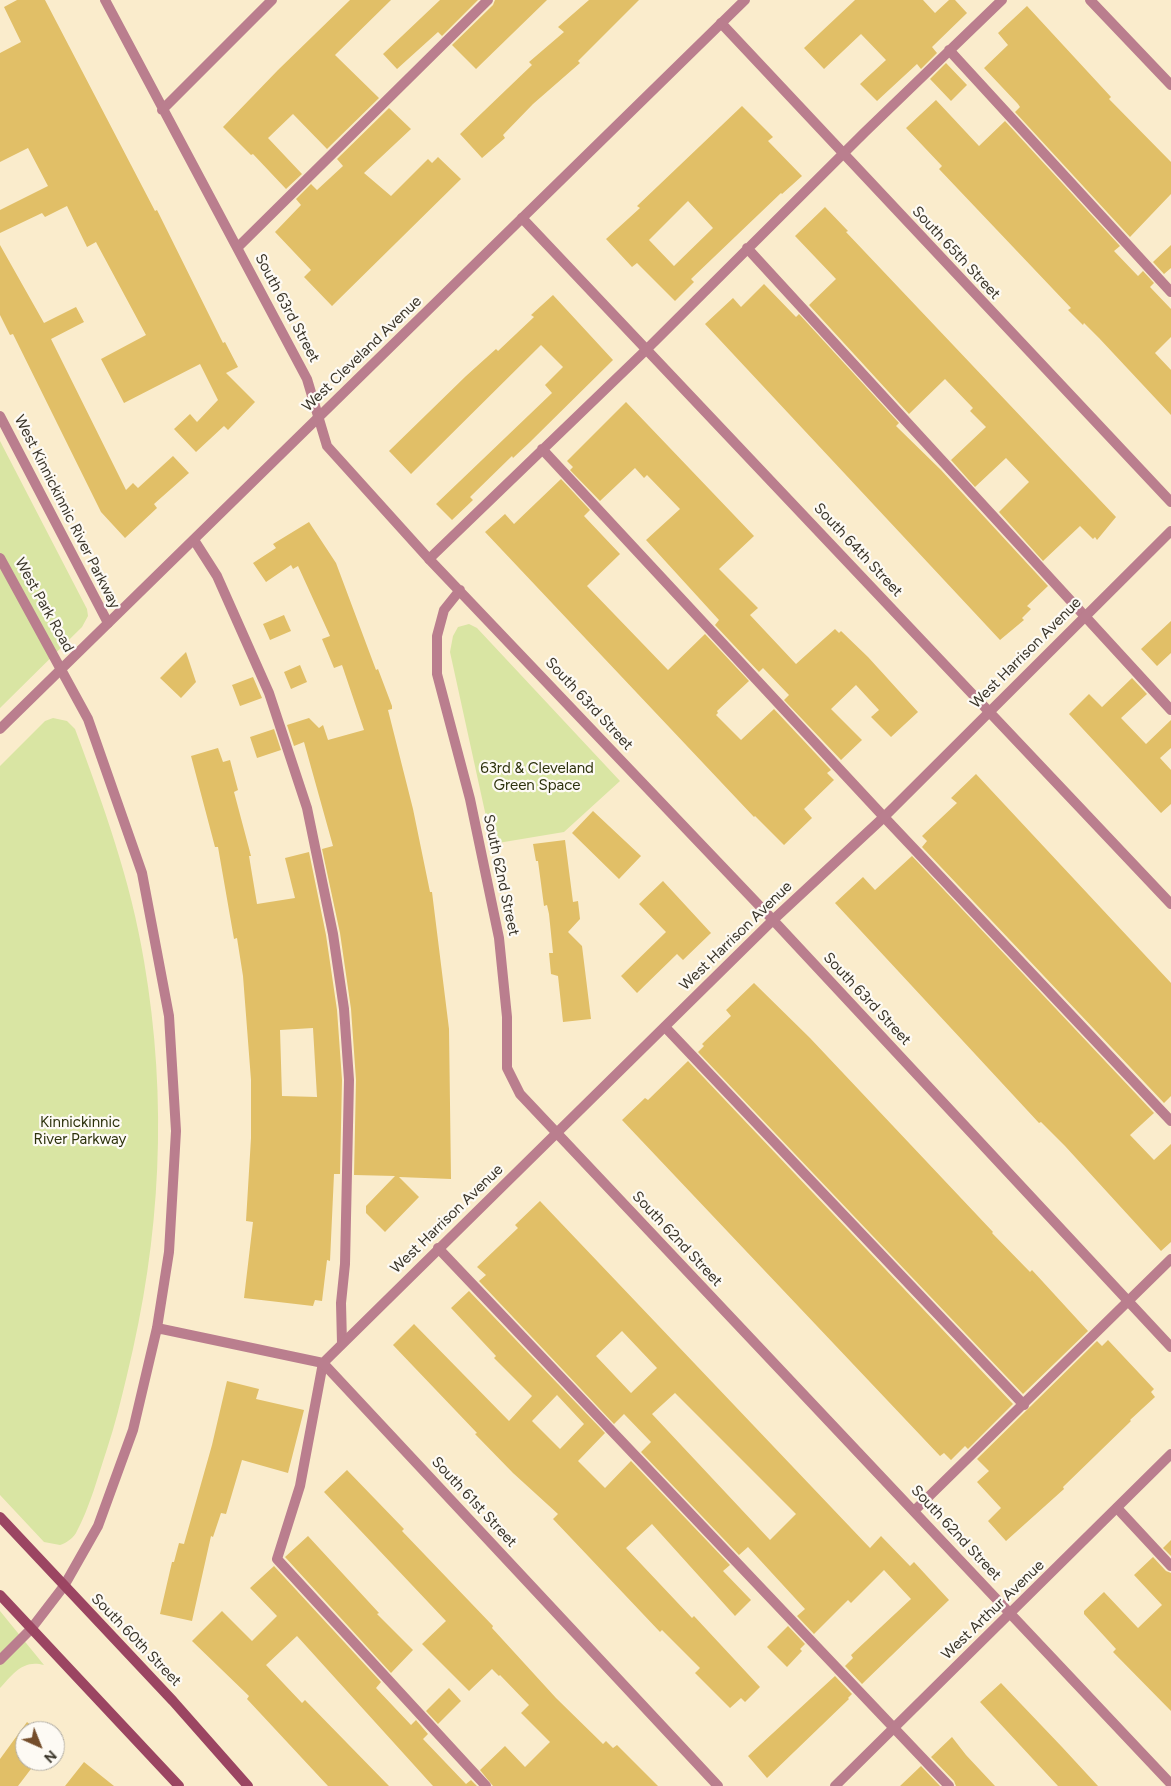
<!DOCTYPE html>
<html>
<head>
<meta charset="utf-8">
<style>
  body { margin:0 }
  #map { position:relative; width:1171px; height:1786px; overflow:hidden; background:#faeccc; font-family:Figtree,sans-serif }
  canvas { display:block }
  .north { position:absolute; left:15px; top:1721px; width:50px; height:50px; box-sizing:border-box; background:#fdfaf4; border:1px solid #afaba3; border-radius:50%; rotate:136deg; font-size:14px; font-weight:700; line-height:20px; text-align:center; color:#3a3529 }
  .north::after { content:''; display:block; margin:auto; width:18px; height:22px; background:#744d2b; clip-path:polygon(50% 0,100% 100%,50% 72%,0 100%) }
</style>
</head>
<body>
<div id="map">
<canvas width="1171" height="1786"></canvas>
<div class="north">N</div>
</div>
<script>
const ctx = document.querySelector('canvas').getContext('2d');
ctx.lineJoin = 'round';
function fillPath(path, color) { ctx.fillStyle = color; ctx.fill(path, 'evenodd'); }
function trace(path, color, width, dash) { ctx.strokeStyle = color; ctx.lineWidth = width; ctx.lineCap = dash ? 'butt' : 'round'; ctx.setLineDash(dash || []); ctx.stroke(path); }
function label(font, color, halo, rows, align = 'center') {
  ctx.font = font + ' Figtree,sans-serif'; ctx.lineWidth = 4.5; ctx.setLineDash([]); ctx.textBaseline = 'middle'; ctx.strokeStyle = halo; ctx.fillStyle = color; for (const [text, x, y, turn = 0] of rows) {
    ctx.save(); ctx.translate(x, y); ctx.rotate((+turn || 0) * Math.PI / 180); ctx.textAlign = isNaN(turn) ? turn : align; if (halo) ctx.strokeText(text, 0, 0); ctx.fillText(text, 0, 0); ctx.restore();
  }
}
const green = new Path2D(`
  M 0,441 L 87,609 L 88,616 L 82,627 L 0,708 Z
  M 469,624 L 477,628 L 620,781 L 564,832 L 492,844 L 450,652 L 453,636 L 458,627 Z
  M 53,718 L 67,721 L 75,729 C 103,804 131,881 144,961 C 168,1101 161,1237 127,1375 C 121,1400 115,1425 107,1449 C 98,1476 90,1507 76,1533 C 72,1539 66,1543 60,1545 L 44,1542 L 0,1495 L 0,766 L 45,721 Z
  M 0,1611 L 44,1665 C 23,1659 13,1674 0,1688 Z`);
const building = new Path2D(`
  M 17,0 L 45,0 L 155,211 L 157,210 L 223,343 L 225,342 L 238,367 L 226,373 L 255,402 L 228,430 L 224,426 L 196,452 L 174,429 L 190,414 L 197,422 L 218,400 L 200,364 L 124,403 L 101,359 L 146,335 L 97,244 L 96,242 L 87,247 L 67,206 L 45,217 L 42,213 L 0,233 L 0,210 L 48,186 L 28,148 L 0,162 L 0,53 L 21,42 L 4,7 Z
  M 350,0 L 391,0 L 335,55 L 379,98 L 327,149 L 293,114 L 268,138 L 302,174 L 286,189 L 253,154 L 251,155 L 223,127 L 278,70 Z
  M 440,0 L 478,0 L 442,36 L 438,32 L 397,69 L 383,54 Z
  M 495,0 L 547,0 L 476,69 L 452,45 L 493,5 Z
  M 589,0 L 639,0 L 578,61 L 580,63 L 533,104 L 503,135 L 505,138 L 482,158 L 460,134 L 532,65 L 529,62 L 564,32 L 558,27 Z
  M 855,0 L 923,0 L 935,13 L 949,0 L 955,0 L 967,13 L 932,47 L 937,53 L 921,69 L 917,64 L 877,101 L 860,84 L 886,60 L 861,34 L 824,69 L 804,48 Z
  M 1027,6 L 1111,97 L 1109,99 L 1171,162 L 1171,194 L 1130,237 L 1015,112 L 1020,107 L 1018,104 L 984,68 L 1008,45 L 998,33 Z
  M 946,63 L 967,85 L 951,101 L 930,79 Z
  M 936,100 L 979,146 L 1005,121 L 1120,246 L 1114,251 L 1138,276 L 1143,271 L 1154,283 L 1150,287 L 1171,309 L 1171,337 L 1155,353 L 1171,370 L 1171,415 L 1099,338 L 1084,323 L 1083,325 L 1068,310 L 1071,308 L 939,169 L 942,166 L 906,128 Z
  M 742,106 L 773,137 L 768,141 L 802,176 L 782,194 L 781,193 L 691,279 L 694,282 L 675,301 L 637,263 L 632,267 L 606,239 L 640,208 L 637,206 ZM 688,201 L 713,228 L 674,266 L 649,240 Z
  M 389,108 L 411,129 L 364,173 L 391,196 L 428,159 L 432,163 L 438,157 L 461,179 L 332,306 L 304,277 L 311,270 L 275,232 L 301,205 L 296,199 L 311,184 L 317,190 L 343,166 L 337,159 Z
  M 825,207 L 848,231 L 846,232 L 1116,517 L 1097,540 L 1095,537 L 1093,539 L 1080,526 L 1043,561 L 999,512 L 1029,482 L 1006,458 L 975,487 L 951,460 L 986,427 L 970,411 L 973,408 L 945,379 L 909,414 L 809,305 L 836,279 L 795,236 Z
  M 0,245 L 44,323 L 76,307 L 84,322 L 51,339 L 126,490 L 133,483 L 138,488 L 173,456 L 189,473 L 154,504 L 157,508 L 125,538 L 101,512 L 13,334 L 10,335 L 0,315 Z
  M 1171,245 L 1171,268 L 1164,274 L 1153,262 Z
  M 764,284 L 796,317 L 799,314 L 899,423 L 896,426 L 941,470 L 1048,586 L 1027,606 L 1031,609 L 1022,618 L 1024,620 L 1000,640 L 705,324 L 733,298 L 741,307 Z
  M 553,295 L 613,360 L 530,442 L 513,458 L 512,456 L 470,497 L 473,500 L 452,520 L 436,504 L 552,393 L 545,385 L 563,367 L 541,345 L 411,474 L 389,451 L 466,376 L 496,349 L 498,351 L 534,317 L 531,315 Z
  M 626,402 L 754,536 L 719,569 L 758,608 L 750,615 L 796,664 L 835,629 L 839,633 L 841,631 L 868,657 L 918,712 L 891,737 L 871,717 L 879,710 L 856,685 L 831,709 L 862,740 L 841,760 L 784,700 L 789,695 L 763,668 L 759,672 L 715,625 L 719,620 L 646,540 L 680,509 L 647,475 L 644,478 L 635,468 L 600,501 L 570,470 L 573,467 L 567,461 Z
  M 561,479 L 590,510 L 584,516 L 620,554 L 587,586 L 668,670 L 705,634 L 749,681 L 717,711 L 718,713 L 716,715 L 741,740 L 774,709 L 831,770 L 827,773 L 834,780 L 804,809 L 812,818 L 784,845 L 755,816 L 754,817 L 485,532 L 505,514 L 514,524 Z
  M 309,522 L 336,563 L 376,670 L 378,669 L 392,706 L 392,709 L 388,710 L 413,809 L 430,892 L 432,892 L 449,1029 L 451,1179 L 399,1177 L 419,1197 L 385,1232 L 366,1213 L 366,1206 L 395,1176 L 354,1175 L 356,1080 L 351,1009 L 340,933 L 322,849 L 333,846 L 304,742 L 294,746 L 287,725 L 309,718 L 319,728 L 323,725 L 328,740 L 364,730 L 342,665 L 334,668 L 322,639 L 330,636 L 298,566 L 293,569 L 291,565 L 266,582 L 253,563 L 276,548 L 273,544 Z
  M 284,615 L 291,631 L 270,640 L 263,624 Z
  M 1171,621 L 1171,653 L 1157,666 L 1141,649 Z
  M 186,652 L 196,682 L 181,698 L 160,678 Z
  M 300,665 L 307,682 L 291,689 L 284,672 Z
  M 253,677 L 262,698 L 240,706 L 232,685 Z
  M 1132,678 L 1147,694 L 1121,718 L 1146,744 L 1171,720 L 1171,748 L 1160,758 L 1171,770 L 1171,804 L 1161,813 L 1069,714 L 1089,694 L 1102,707 Z
  M 274,729 L 281,750 L 257,758 L 250,737 Z
  M 218,748 L 223,762 L 230,760 L 238,790 L 234,792 L 251,856 L 249,856 L 257,904 L 295,898 L 285,858 L 309,852 L 326,935 L 337,1010 L 342,1080 L 340,1174 L 334,1174 L 330,1261 L 327,1260 L 322,1301 L 315,1300 L 313,1306 L 244,1298 L 253,1222 L 246,1221 L 251,1138 L 251,1080 L 243,976 L 237,938 L 234,939 L 218,847 L 215,847 L 191,756 ZM 313,1028 L 317,1097 L 282,1096 L 280,1030 Z
  M 976,774 L 1171,983 L 1171,1096 L 1164,1103 L 922,847 L 927,841 L 922,836 L 957,803 L 951,798 Z
  M 593,811 L 641,856 L 619,879 L 572,833 Z
  M 565,840 L 573,902 L 578,901 L 580,919 L 568,932 L 582,946 L 591,1019 L 563,1022 L 558,976 L 551,974 L 549,953 L 553,953 L 549,914 L 547,905 L 544,906 L 538,861 L 536,861 L 533,844 Z
  M 912,856 L 1154,1113 L 1130,1135 L 1154,1160 L 1171,1144 L 1171,1242 L 1161,1251 L 1065,1146 L 1041,1122 L 1039,1123 L 835,903 L 863,877 L 875,890 Z
  M 663,881 L 711,933 L 683,960 L 677,954 L 637,993 L 621,976 L 666,932 L 639,904 Z
  M 754,983 L 810,1038 L 993,1232 L 992,1233 L 1030,1272 L 1032,1270 L 1088,1331 L 1023,1394 L 698,1052 L 704,1046 L 702,1044 L 731,1016 L 726,1010 Z
  M 688,1061 L 1013,1404 L 968,1449 L 965,1446 L 951,1460 L 944,1453 L 940,1456 L 622,1120 L 645,1098 L 648,1100 Z
  M 540,1201 L 870,1548 L 881,1536 L 910,1566 L 914,1562 L 949,1600 L 862,1684 L 845,1666 L 853,1658 L 851,1655 L 911,1599 L 884,1570 L 851,1603 L 848,1600 L 814,1634 L 797,1616 L 805,1609 L 748,1547 L 739,1555 L 641,1452 L 651,1442 L 624,1414 L 614,1424 L 479,1281 L 486,1275 L 477,1267 L 518,1228 L 515,1225 ZM 622,1331 L 657,1368 L 631,1393 L 596,1356 ZM 675,1393 L 796,1514 L 770,1540 L 652,1414 Z
  M 469,1291 L 605,1433 L 578,1461 L 605,1488 L 631,1461 L 730,1565 L 723,1571 L 751,1600 L 735,1616 L 652,1524 L 626,1548 L 692,1618 L 694,1616 L 760,1687 L 745,1702 L 741,1698 L 730,1708 L 695,1673 L 700,1668 L 662,1630 L 660,1632 L 553,1519 L 558,1514 L 513,1473 L 475,1434 L 477,1433 L 393,1345 L 414,1324 L 509,1421 L 532,1396 L 494,1358 L 496,1356 L 451,1308 ZM 557,1395 L 584,1424 L 560,1449 L 532,1421 Z
  M 1108,1340 L 1154,1389 L 1151,1392 L 1155,1397 L 1130,1420 L 1131,1421 L 1063,1487 L 1064,1489 L 1006,1541 L 988,1521 L 1001,1508 L 977,1482 L 989,1471 L 977,1459 L 1097,1341 L 1102,1346 Z
  M 227,1381 L 259,1389 L 256,1399 L 304,1410 L 288,1473 L 242,1460 L 226,1514 L 221,1513 L 213,1537 L 211,1536 L 192,1621 L 160,1614 L 172,1562 L 174,1562 L 179,1543 L 184,1544 L 212,1445 Z
  M 347,1470 L 404,1529 L 402,1531 L 493,1626 L 492,1628 L 556,1698 L 603,1744 L 606,1741 L 613,1748 L 617,1745 L 658,1786 L 493,1786 L 480,1770 L 505,1746 L 525,1767 L 550,1742 L 521,1713 L 529,1705 L 500,1675 L 499,1676 L 492,1669 L 469,1691 L 422,1644 L 446,1621 L 324,1492 Z
  M 308,1536 L 379,1613 L 377,1614 L 413,1650 L 391,1673 L 285,1557 Z
  M 1171,1540 L 1171,1556 L 1163,1548 Z
  M 1153,1557 L 1166,1571 L 1171,1573 L 1171,1711 L 1113,1652 L 1116,1649 L 1084,1614 L 1084,1611 L 1104,1592 L 1138,1628 L 1162,1605 L 1134,1575 Z
  M 274,1566 L 381,1682 L 376,1688 L 411,1725 L 416,1720 L 428,1734 L 423,1739 L 466,1784 L 471,1780 L 477,1786 L 433,1786 L 297,1636 L 266,1665 L 302,1703 L 305,1700 L 389,1786 L 328,1786 L 247,1699 L 249,1696 L 192,1641 L 222,1611 L 252,1641 L 277,1616 L 250,1588 Z
  M 788,1626 L 805,1644 L 800,1649 L 802,1651 L 787,1667 L 767,1647 Z
  M 835,1676 L 852,1694 L 848,1698 L 849,1699 L 767,1778 L 748,1756 Z
  M 1001,1683 L 1062,1747 L 1098,1786 L 1058,1786 L 980,1702 Z
  M 449,1688 L 461,1701 L 438,1724 L 426,1711 Z
  M 27,1722 L 38,1731 L 25,1731 L 25,1761 L 37,1761 L 18,1786 L 0,1786 L 0,1759 Z
  M 952,1737 L 966,1755 L 995,1786 L 956,1786 L 954,1781 L 931,1757 Z
  M 84,1762 L 114,1786 L 65,1786 Z
  M 921,1766 L 940,1786 L 900,1786 Z`);
const service = new Path2D(`
  M 949,50 L 1171,292
  M 238,247 L 488,0
  M 747,248 L 1171,710
  M 542,449 L 884,817 L 1171,1121
  M 194,540 L 217,576 L 269,693 L 307,808 L 333,934 L 344,1009 L 349,1080 L 345,1264 L 341,1303 L 342,1343
  M 429,559 L 647,349 L 865,132 L 1002,0
  M 665,1027 L 1024,1405
  M 438,1248 L 949,1786
  M 323,1363 L 300,1486 L 277,1559 L 486,1786
  M 1117,1508 L 1171,1566
  M 914,1511 L 1171,1259`);
const minor = new Path2D(`
  M 105,0 L 307,379 L 327,446 L 429,559 L 773,920 L 1171,1347
  M 1090,0 L 1171,85
  M 721,23 L 1171,502
  M 162,110 L 272,0
  M 522,218 L 1171,904
  M 0,416 L 108,623
  M 0,558 L 88,719 L 142,873 L 169,1016 L 176,1131 L 169,1252 L 157,1328 L 133,1430 L 98,1526 L 64,1586 L 31,1629 L 0,1660
  M 460,590 L 444,610 L 437,636 L 437,674 L 470,799 L 499,938 L 507,1017 L 507,1068 L 520,1094 L 1171,1784
  M 157,1328 L 323,1363 L 718,1786
  M 323,1363 L 773,920 L 884,817 L 1171,531
  M 835,1786 L 1171,1454`);
const tertiary = new Path2D(`
  M 0,729 L 745,0`);
const secondary = new Path2D(`
  M 0,1517 L 173,1701 L 248,1786
  M 0,1595 L 179,1786`);
const streetNames = [
  ["South 65th Street",956,253,47],
  ["South 63rd Street",287,308,62],
  ["West Cleveland Avenue",362,354,-44],
  ["West Kinnickinnic River Parkway",67,512,63],
  ["South 64th Street",858,550,47],
  ["West Park Road",44,605,61],
  ["West Harrison Avenue",1026,653,-45],
  ["South 63rd Street",589,704,47],
  ["South 62nd Street",501,875,78],
  ["West Harrison Avenue",736,936,-44],
  ["South 63rd Street",867,999,47],
  ["West Harrison Avenue",447,1219,-44],
  ["South 62nd Street",677,1239,47],
  ["South 61st Street",474,1502,47],
  ["South 62nd Street",956,1533,47],
  ["West Arthur Avenue",993,1610,-44],
  ["South 60th Street",136,1640,46]
];
const parkNames = [
  ["63rd & Cleveland",537,769],
  ["Green Space",537,786],
  ["Kinnickinnic",80,1123],
  ["River Parkway",80,1140]
];
fillPath(green, '#d9e5a3');
fillPath(building, '#e1bf67');
trace(service, '#ba7e8e', 10);
trace(minor, '#ba7e8e', 10);
trace(tertiary, '#ba7e8e', 10);
trace(secondary, '#9b4562', 10);
label('15px', '#3a3529', '#fdfaf4', streetNames);
label('15px', '#2d320c', '#fdfaf4', parkNames);
</script>
</body>
</html>
